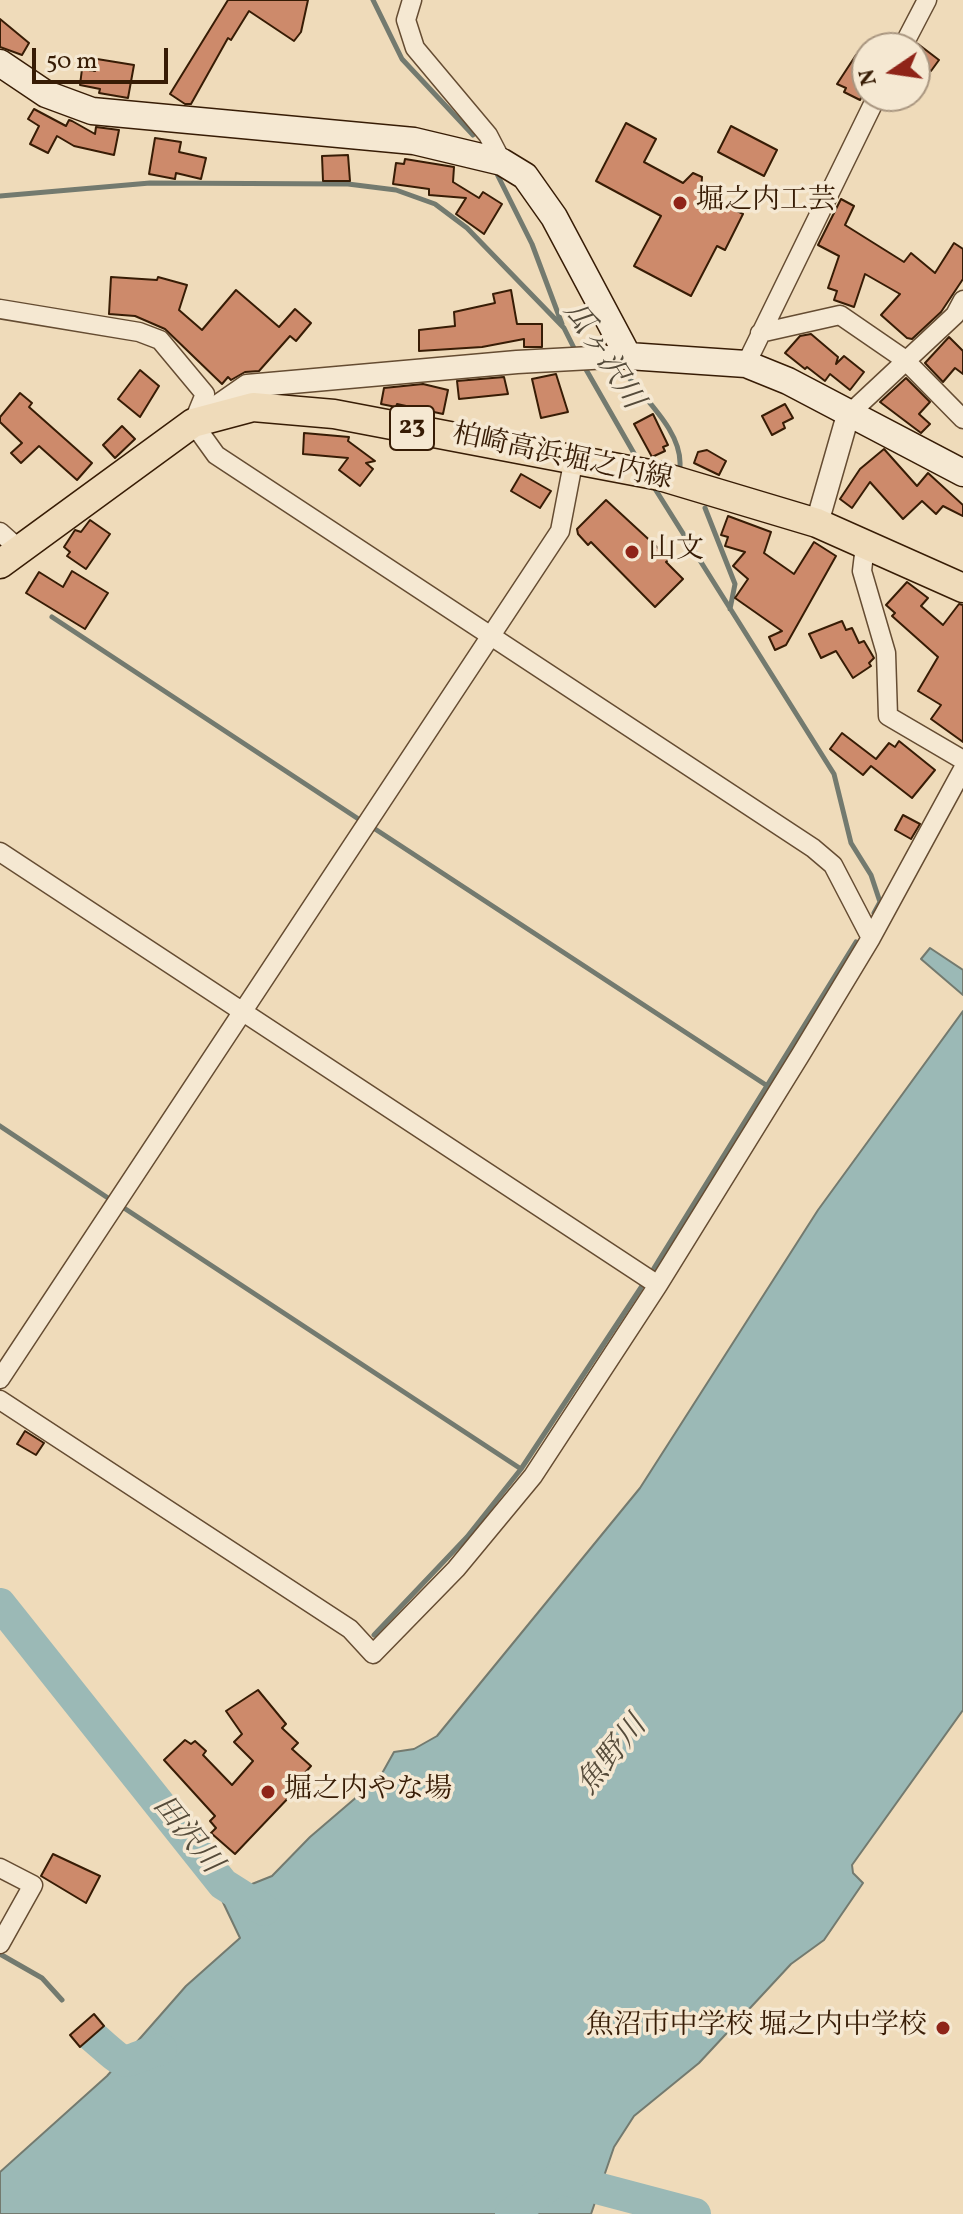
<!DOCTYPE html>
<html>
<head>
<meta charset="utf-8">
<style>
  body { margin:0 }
  #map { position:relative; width:963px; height:2214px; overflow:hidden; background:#efdbba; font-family:Vollkorn,serif }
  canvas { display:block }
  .north { position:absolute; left:851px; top:32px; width:80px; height:80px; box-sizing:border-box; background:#f5e8d2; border:2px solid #a99680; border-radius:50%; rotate:257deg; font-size:22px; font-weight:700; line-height:32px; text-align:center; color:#371c05 }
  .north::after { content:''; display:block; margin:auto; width:28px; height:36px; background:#8f2418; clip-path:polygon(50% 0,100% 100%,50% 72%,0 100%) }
  .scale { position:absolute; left:32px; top:48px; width:136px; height:36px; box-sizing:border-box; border:4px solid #371c05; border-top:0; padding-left:10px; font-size:24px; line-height:28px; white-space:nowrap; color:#371c05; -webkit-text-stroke:6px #f5e8d2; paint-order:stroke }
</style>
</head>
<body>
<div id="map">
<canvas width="963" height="2214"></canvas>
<div class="north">N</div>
<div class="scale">50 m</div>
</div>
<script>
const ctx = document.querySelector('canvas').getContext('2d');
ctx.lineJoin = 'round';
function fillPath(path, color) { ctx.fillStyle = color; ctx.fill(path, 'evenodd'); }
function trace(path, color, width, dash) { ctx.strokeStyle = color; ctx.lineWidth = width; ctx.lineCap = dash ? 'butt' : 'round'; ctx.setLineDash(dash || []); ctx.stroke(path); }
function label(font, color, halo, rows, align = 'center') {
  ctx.font = font + ' Vollkorn,"Noto Serif JP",serif'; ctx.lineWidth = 7; ctx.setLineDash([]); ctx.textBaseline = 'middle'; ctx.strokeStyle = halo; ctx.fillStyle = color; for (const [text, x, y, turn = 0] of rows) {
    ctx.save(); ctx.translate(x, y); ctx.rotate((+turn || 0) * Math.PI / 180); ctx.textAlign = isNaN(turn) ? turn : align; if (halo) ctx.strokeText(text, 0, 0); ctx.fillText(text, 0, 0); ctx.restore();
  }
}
const water = new Path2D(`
  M 930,948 L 963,970 L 963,995 L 921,959 Z
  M 963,1011 L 963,1710 L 852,1865 L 853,1873 L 863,1883 L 824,1940 L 791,1964 L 699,2063 L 634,2116 L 614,2147 L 591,2214 L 0,2214 L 0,2172 L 107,2076 L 186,1986 L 240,1938 L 219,1894 L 234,1881 L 247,1886 L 272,1876 L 310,1837 L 380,1777 L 394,1752 L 414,1749 L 437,1736 L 640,1488 L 818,1210 Z`);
const stream = new Path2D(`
  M 373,0 L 402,59 L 473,135
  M 496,172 L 532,244 L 562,324
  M 0,196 L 150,183 L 348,184 L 396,190 L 435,204 L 467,228 L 564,328 L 577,354
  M 584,366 L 639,462
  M 627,375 C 647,402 682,432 680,466
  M 652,484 L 834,774 L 851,843 L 871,875 L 880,902 L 874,913
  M 705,508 L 735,584 L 730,609
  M 52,617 L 360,820
  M 372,827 L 769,1087
  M 0,1126 L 111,1200
  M 124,1208 L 521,1469
  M 651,1273 L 856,942
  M 374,1635 L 467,1537 L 521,1469 L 644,1283
  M 0,1954 L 42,1978 L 62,2000`);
const river = new Path2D(`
  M 0,1604 L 223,1884 L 264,1910
  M 92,2036 C 132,2070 116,2063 161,2049
  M 511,2214 L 559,2178 L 695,2214`);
const building = new Path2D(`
  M 228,0 L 308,0 L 301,32 L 294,41 L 249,11 L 231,40 L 228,38 L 191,104 L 185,104 L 170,94 Z
  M 0,19 L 29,43 L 22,55 L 0,47 Z
  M 918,44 L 939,60 L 931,71 L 915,59 Z
  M 856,55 L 867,62 L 867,86 L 860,100 L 844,92 L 846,88 L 837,84 Z
  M 97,59 L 134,65 L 128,98 L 99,93 L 100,89 L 80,85 L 82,69 L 95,71 Z
  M 34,109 L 66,126 L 69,120 L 72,121 L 95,134 L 96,127 L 119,130 L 114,155 L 74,146 L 57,136 L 48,153 L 30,144 L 39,126 L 28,119 Z
  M 626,123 L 656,139 L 644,162 L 683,183 L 693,173 L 702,177 L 701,192 L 743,214 L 725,250 L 717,246 L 691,296 L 634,266 L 661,216 L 596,181 Z
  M 731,126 L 777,150 L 764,176 L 718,152 Z
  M 155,138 L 181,142 L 179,152 L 206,158 L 201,179 L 176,173 L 175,179 L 149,174 Z
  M 348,155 L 350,181 L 323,181 L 322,156 Z
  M 405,159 L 454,167 L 453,182 L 479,198 L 483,192 L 502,204 L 484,234 L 456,214 L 466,198 L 429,195 L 429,189 L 393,184 L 396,163 L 404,164 Z
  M 841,199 L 854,206 L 845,225 L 904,262 L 911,253 L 935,273 L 954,243 L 963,249 L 963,279 L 941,312 L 912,339 L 907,338 L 881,315 L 900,294 L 865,274 L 854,307 L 834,300 L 837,291 L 828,288 L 839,256 L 818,245 Z
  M 111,277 L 157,280 L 158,277 L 187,285 L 179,310 L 202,330 L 236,290 L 279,327 L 295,309 L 311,323 L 296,341 L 290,336 L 259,371 L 245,372 L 231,380 L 228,377 L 222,384 L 165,329 L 135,316 L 109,314 Z
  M 511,290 L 517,324 L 542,324 L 542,347 L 524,347 L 524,339 L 482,347 L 419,351 L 419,330 L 455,326 L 454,312 L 495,303 L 493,294 Z
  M 811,334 L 838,357 L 836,364 L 844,356 L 864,372 L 850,390 L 830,374 L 825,381 L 807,367 L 805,369 L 785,353 L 800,336 Z
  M 949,337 L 963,351 L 963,374 L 955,368 L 943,382 L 925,363 Z
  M 140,370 L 159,386 L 140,417 L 118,399 Z
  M 556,374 L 568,412 L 541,418 L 532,379 Z
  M 504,377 L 508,394 L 459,399 L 457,381 Z
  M 906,378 L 930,402 L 919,414 L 930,424 L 921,433 L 880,402 Z
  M 423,384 L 448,390 L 443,414 L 397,404 L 396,407 L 381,404 L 384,388 Z
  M 20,393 L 32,403 L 29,407 L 92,463 L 77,480 L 39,446 L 21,463 L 11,453 L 22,443 L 0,422 L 0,417 Z
  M 785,404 L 793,418 L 783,423 L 785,428 L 772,435 L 762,416 Z
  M 653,414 L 668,445 L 663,447 L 665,451 L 652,457 L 634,424 Z
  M 122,426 L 135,439 L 115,458 L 103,445 Z
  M 304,433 L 349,437 L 348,441 L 375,461 L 366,463 L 373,469 L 360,486 L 339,470 L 348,458 L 303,454 Z
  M 884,449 L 917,486 L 928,473 L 963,505 L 963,516 L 943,506 L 936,514 L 922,501 L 903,519 L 870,482 L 852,508 L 840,499 L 860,469 Z
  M 707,450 L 726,461 L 719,475 L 694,463 L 698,452 Z
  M 521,474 L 551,491 L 540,508 L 511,491 Z
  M 606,500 L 670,559 L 666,562 L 683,579 L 655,607 L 591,542 L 588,545 L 578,534 L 577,529 Z
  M 728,516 L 771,532 L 764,553 L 794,574 L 814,542 L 836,556 L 786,645 L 775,650 L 769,637 L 782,631 L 735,598 L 748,579 L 733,566 L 745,552 L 725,546 L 728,537 L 721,535 Z
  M 90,520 L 110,534 L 86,569 L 67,556 L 70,552 L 64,547 L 75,530 L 81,532 Z
  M 72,571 L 108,593 L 85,629 L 26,593 L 39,572 L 63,587 Z
  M 907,582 L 928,598 L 921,606 L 943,625 L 959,604 L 963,605 L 963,742 L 931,719 L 941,705 L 918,691 L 938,657 L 892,616 L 895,613 L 886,605 Z
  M 842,621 L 846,630 L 852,628 L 859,643 L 864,641 L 874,658 L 869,663 L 871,666 L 853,678 L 836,651 L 821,658 L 809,634 Z
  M 842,733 L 876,759 L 889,743 L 895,747 L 899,741 L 935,770 L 912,798 L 871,766 L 863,775 L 830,749 Z
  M 903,815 L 920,824 L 911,839 L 895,830 Z
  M 25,1431 L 44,1443 L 36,1455 L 17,1444 Z
  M 258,1690 L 286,1724 L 282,1728 L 298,1743 L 292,1749 L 311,1766 L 289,1791 L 292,1794 L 235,1854 L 211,1833 L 216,1828 L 210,1821 L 215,1816 L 164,1760 L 185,1740 L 191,1744 L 195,1741 L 206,1751 L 203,1755 L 232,1785 L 253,1761 L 234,1742 L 242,1734 L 226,1711 Z
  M 53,1854 L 100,1876 L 86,1903 L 41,1876 Z
  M 94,2014 L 104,2026 L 80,2047 L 70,2035 Z`);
const minor = new Path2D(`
  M 412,0 L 406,20 L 415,48 L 488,135 L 502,162
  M 902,48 L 927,0
  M 0,309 L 139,332 L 160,340 L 205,394 L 193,423 L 216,455 L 813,848 L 833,865 L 871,938
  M 760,333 L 840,315 L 904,359 L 963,419
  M 746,364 L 877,96
  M 848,415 L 955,315 L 963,300
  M 0,532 L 18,548
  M 865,546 L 862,571 L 886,653 L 888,716 L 963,760
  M 0,852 L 658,1285
  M 0,1379 L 560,531 L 574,458
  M 0,1400 L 350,1629 L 373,1654 L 456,1569 L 533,1476 L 658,1285 L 801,1054 L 871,938 L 963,769
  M 0,1868 L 33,1885 L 0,1944`);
const tertiary = new Path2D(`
  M 204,416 L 247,386 L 517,362 L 628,356
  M 817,523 L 848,415`);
const secondary = new Path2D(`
  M 0,63 L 46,94 L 92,111 L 414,141 L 502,162 L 525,176 L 554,217 L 628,356 L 746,364 L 788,381 L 963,473`);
const primary = new Path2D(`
  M 0,564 L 193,423 L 253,407 L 334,414 L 660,476 L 817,523 L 963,588`);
const markers = [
  [680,203,8,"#8f2418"],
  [632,552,8,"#8f2418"],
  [268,1792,8,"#8f2418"],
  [943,2028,8,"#8f2418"]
];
const shields = [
  [412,428,44]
];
const shieldNames = [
  ["23",412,428]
];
const poiNames = [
  ["堀之内工芸",696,203],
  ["山文",648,552],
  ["堀之内やな場",284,1792],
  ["魚沼市中学校 堀之内中学校",927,2028,"right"]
];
const streetNames = [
  ["柏崎高浜堀之内線",562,459,12]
];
const waterNames = [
  ["瓜ヶ沢川",601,357,57],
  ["魚野川",614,1757,-51],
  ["田沢川",185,1836,51]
];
fillPath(water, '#9bb9b6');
trace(water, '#737a6f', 2);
trace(stream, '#737a6f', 5);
trace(river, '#9bb9b6', 32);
fillPath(building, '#cd8a6b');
trace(building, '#371c05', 2);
trace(minor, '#654c32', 21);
trace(tertiary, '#654c32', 25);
trace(secondary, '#371c05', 29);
trace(primary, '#371c05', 31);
trace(minor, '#f5e8d2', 18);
trace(tertiary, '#f5e8d2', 22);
trace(secondary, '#f5e8d2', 26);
trace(primary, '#efdbba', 28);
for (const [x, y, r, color] of markers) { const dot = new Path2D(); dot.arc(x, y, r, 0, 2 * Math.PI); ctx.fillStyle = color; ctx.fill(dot); trace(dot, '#f5e8d2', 3); }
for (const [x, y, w] of shields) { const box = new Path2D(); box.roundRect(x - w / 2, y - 22, w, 44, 6); ctx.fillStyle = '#f5e8d2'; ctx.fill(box); trace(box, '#371c05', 2); }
label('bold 26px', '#371c05', null, shieldNames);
label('28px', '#371c05', '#f5e8d2', poiNames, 'left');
label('28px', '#371c05', '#f5e8d2', streetNames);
label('italic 30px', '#554b3a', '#f5e8d2', waterNames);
</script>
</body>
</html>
